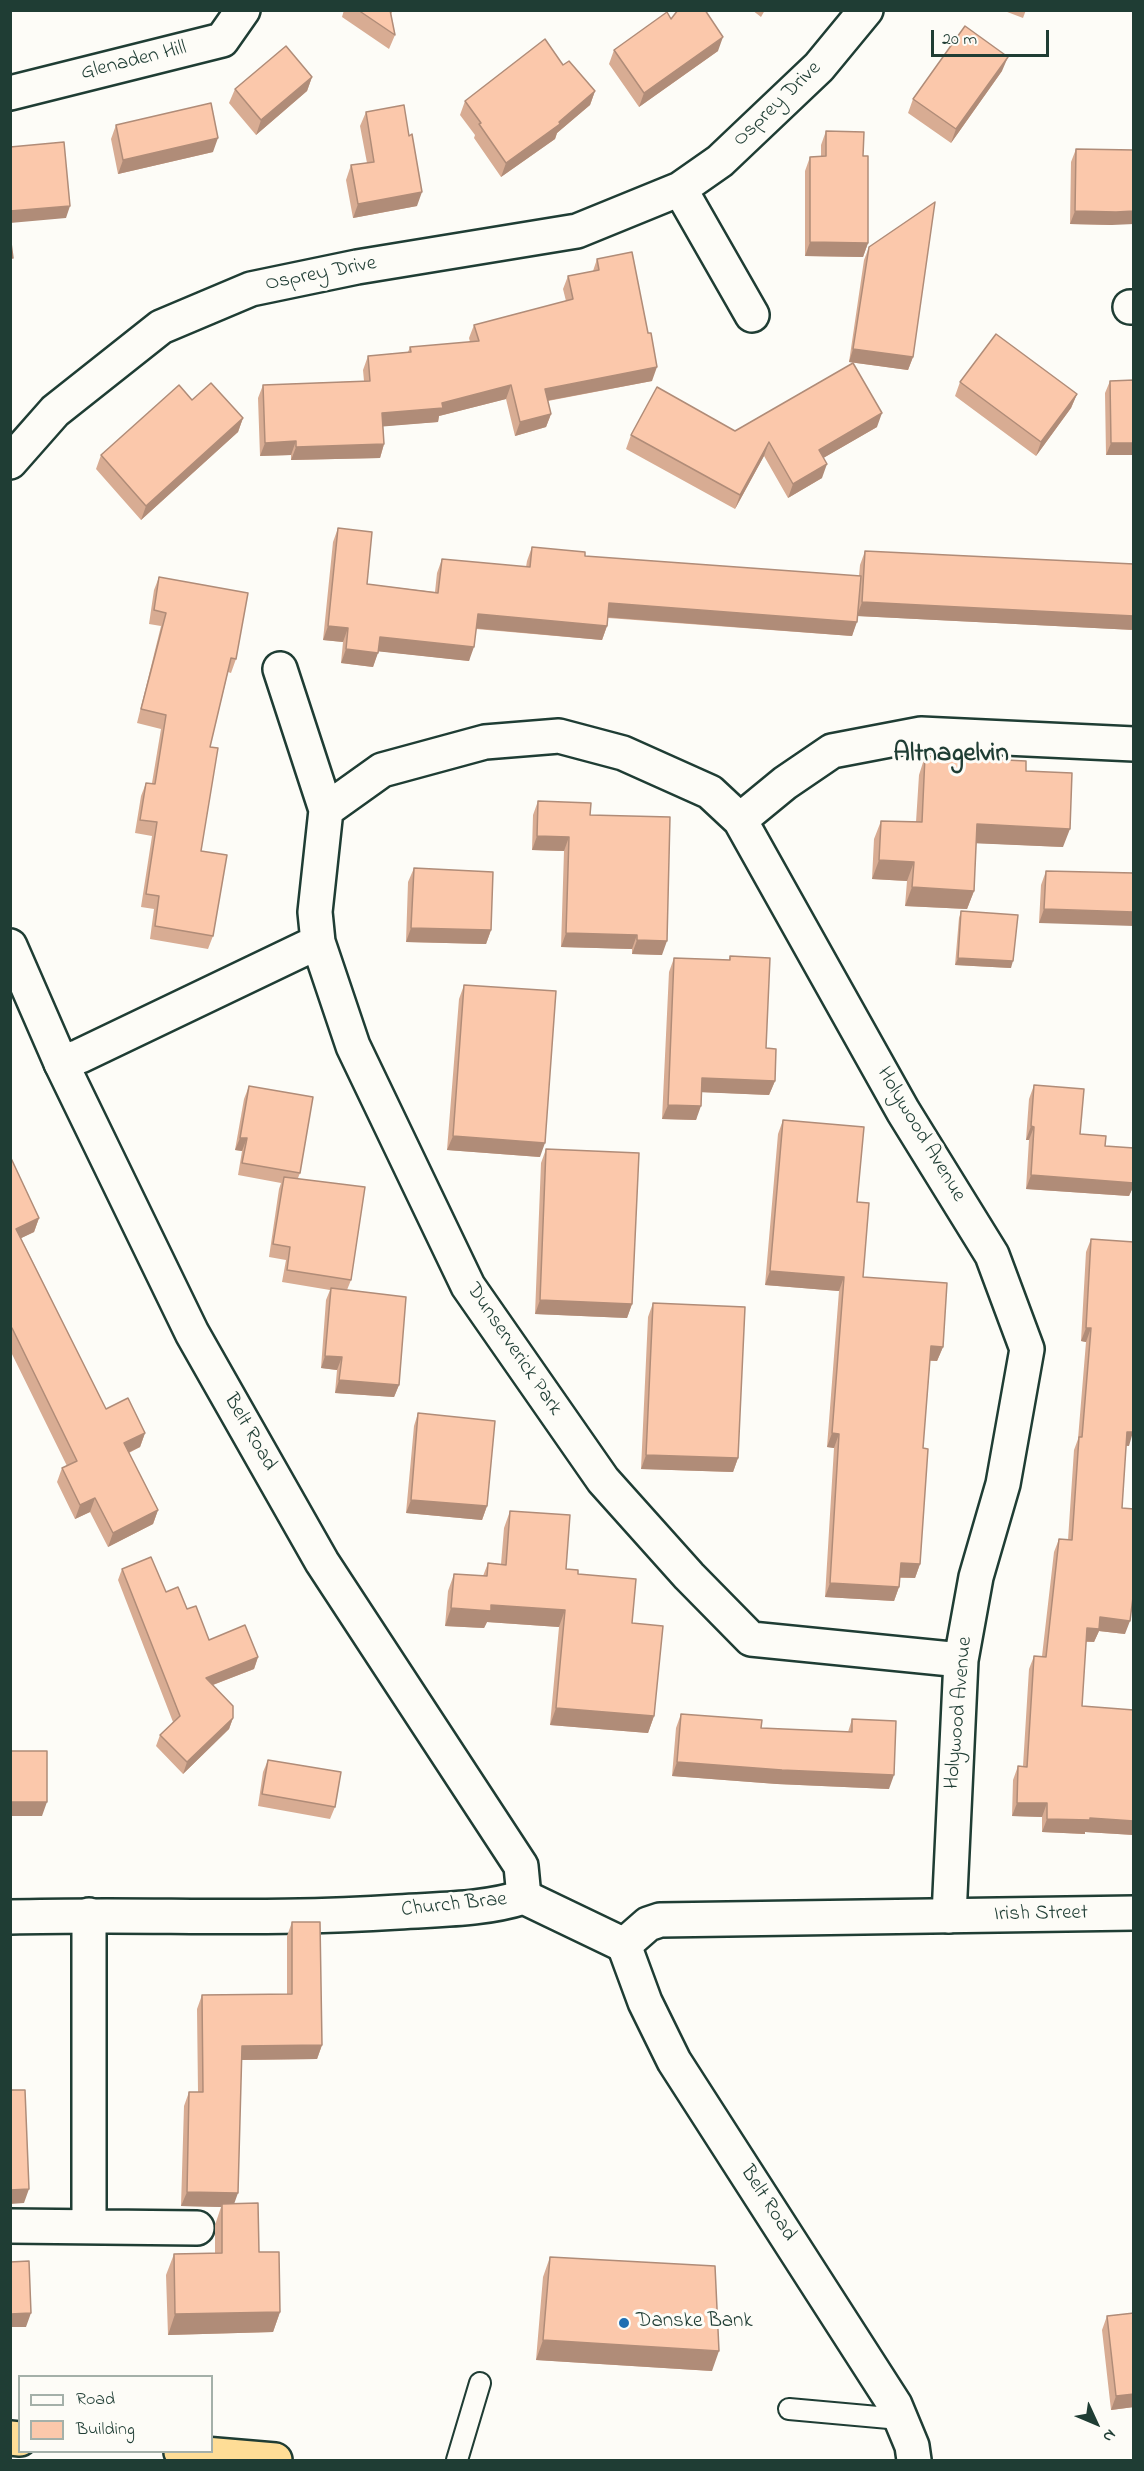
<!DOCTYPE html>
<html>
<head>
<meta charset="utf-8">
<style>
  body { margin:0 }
  #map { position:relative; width:1144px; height:2471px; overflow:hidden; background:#fdfcf7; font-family:"Indie Flower",sans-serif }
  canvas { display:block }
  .frame { position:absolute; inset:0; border:12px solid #1f3d34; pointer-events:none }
  .legend { position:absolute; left:18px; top:2375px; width:195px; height:78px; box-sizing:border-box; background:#fdfcf7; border:2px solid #a4b0a9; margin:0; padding:8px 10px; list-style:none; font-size:18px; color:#1f3d34 }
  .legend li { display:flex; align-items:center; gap:12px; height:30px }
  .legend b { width:30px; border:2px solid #a4b0a9 }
  .north { position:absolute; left:1066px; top:2393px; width:60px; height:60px; -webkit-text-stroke:4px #fdfcf7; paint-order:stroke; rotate:134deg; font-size:16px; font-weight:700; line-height:24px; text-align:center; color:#1f3d34 }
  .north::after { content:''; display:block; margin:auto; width:21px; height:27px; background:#1f3d34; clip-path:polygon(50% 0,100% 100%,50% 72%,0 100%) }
  .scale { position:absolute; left:931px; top:30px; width:118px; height:27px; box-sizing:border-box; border:3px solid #1f3d34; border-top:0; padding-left:8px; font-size:18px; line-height:21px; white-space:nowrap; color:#1f3d34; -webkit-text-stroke:4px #fdfcf7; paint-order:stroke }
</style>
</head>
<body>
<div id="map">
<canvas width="1144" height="2471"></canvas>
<div class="frame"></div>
<ul class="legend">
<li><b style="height:8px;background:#fdfcf7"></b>Road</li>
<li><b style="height:16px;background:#fbc8ab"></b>Building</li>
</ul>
<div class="north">N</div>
<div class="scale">20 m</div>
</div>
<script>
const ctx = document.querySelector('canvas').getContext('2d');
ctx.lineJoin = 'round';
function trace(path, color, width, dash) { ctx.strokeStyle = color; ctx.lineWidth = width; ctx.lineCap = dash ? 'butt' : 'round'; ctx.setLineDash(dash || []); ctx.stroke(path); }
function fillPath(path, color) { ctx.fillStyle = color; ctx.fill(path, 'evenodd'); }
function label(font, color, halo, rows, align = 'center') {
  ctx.font = font + ' "Indie Flower",sans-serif'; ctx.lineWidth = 6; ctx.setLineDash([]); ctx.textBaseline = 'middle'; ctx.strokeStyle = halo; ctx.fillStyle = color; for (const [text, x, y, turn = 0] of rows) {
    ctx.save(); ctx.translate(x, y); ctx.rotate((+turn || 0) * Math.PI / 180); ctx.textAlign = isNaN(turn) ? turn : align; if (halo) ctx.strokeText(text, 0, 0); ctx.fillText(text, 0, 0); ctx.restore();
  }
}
const service = new Path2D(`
  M 789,2409 L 900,2419
  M 457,2460 L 480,2383`);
const minor = new Path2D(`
  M 10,93 L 222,40 L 243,10
  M 680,189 L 752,315
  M 1130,307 L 1134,307
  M 10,462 L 55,411 L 161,327 L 251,289 L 357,267 L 577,231 L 680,189 L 720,161 L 819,67 L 866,10
  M 280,669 L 326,810 L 315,912 L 318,942 L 353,1046 L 468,1286 L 603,1480 L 689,1576 L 751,1639 L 961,1660
  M 326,810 L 382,770 L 485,742 L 559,736 L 623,753 L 710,792 L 740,820 L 903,1111 L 992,1255 L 1027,1349 L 1003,1484 L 976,1577 L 961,1660 L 949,1916
  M 740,820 L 785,783 L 832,751 L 921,734 L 1134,744
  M 61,1063 L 80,1056 L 318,942
  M 89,1915 L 89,2226
  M 10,2226 L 197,2228`);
const tertiary = new Path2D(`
  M 10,946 L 61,1063 L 192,1333 L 322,1562 L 521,1866 L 524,1897
  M 624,1945 L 645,2002 L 674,2061 L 895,2405 L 912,2446 L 914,2460`);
const secondary = new Path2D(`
  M 10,1917 C 140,1913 269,1921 398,1912 C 442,1909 482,1910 524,1897 L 624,1945 L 648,1924 L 660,1920 L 1134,1913`);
const trunk = new Path2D(`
  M 10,2438 L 20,2439
  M 181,2452 L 275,2460`);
const wall = new Path2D(`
  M 344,10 L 393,10 L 391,14 L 395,35 L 389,49 L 342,17 Z
  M 752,10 L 765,10 L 761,17 Z
  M 1002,10 L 1026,10 L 1023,18 Z
  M 671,19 L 718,51 L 639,107 L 609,64 L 614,50 Z
  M 563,65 L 595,91 L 590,105 L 557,133 L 555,139 L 501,177 L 474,138 L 475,135 L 460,115 L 465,101 Z
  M 1002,71 L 951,143 L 908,113 L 913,99 Z
  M 312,77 L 307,91 L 256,135 L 229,103 L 235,89 Z
  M 366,112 L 409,136 L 417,206 L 353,218 L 346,180 L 351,165 L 367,163 L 360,126 Z
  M 116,125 L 213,152 L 118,174 L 111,139 Z
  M 826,131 L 863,156 L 868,243 L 863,257 L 805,256 L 805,171 L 810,157 L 821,156 L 821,145 Z
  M 1076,149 L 1112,225 L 1070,224 L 1071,162 Z
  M 869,247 L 913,357 L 908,370 L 849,362 L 864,260 Z
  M 597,259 L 652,381 L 548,401 L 551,414 L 546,427 L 515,436 L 506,399 L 439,416 L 438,422 L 383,426 L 384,444 L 380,458 L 291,460 L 291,455 L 260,456 L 258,398 L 263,385 L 364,381 L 363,370 L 368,356 L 408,352 L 410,347 L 470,342 L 469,338 L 474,325 L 566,301 L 563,289 L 568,276 L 593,271 Z
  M 1110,381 L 1134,455 L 1106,455 L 1105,393 Z
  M 960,382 L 1077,394 L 1071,408 L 1036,456 L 955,396 Z
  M 192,400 L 243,418 L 238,432 L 141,520 L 96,469 L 101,455 Z
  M 877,427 L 823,458 L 822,478 L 788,498 L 764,456 L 735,509 L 626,449 L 631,435 L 735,431 Z
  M 338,528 L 367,584 L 435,592 L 437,573 L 442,559 L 526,567 L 527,561 L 532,547 L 585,556 L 859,576 L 860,565 L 865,551 L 1134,630 L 858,616 L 852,636 L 608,618 L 607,626 L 602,640 L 476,629 L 469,661 L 378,651 L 373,667 L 341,663 L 343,642 L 323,640 L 333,542 Z
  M 159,577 L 236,659 L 231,673 L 228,672 L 210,747 L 201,851 L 213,936 L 208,949 L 150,939 L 154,909 L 141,907 L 152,836 L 135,833 L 141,796 L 146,783 L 152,783 L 161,729 L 137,723 L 161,626 L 149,624 L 154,590 Z
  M 925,756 L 1026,771 L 1063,847 L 976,843 L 974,891 L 967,909 L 905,906 L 907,881 L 872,879 L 874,839 L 881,821 L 916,822 L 919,775 Z
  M 538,801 L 590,815 L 662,955 L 632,954 L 632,949 L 561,947 L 564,851 L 532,850 L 533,815 Z
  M 414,868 L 491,930 L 486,944 L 406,942 L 408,882 Z
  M 1046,871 L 1134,873 L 1039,923 L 1041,885 Z
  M 961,911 L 1011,968 L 955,965 L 959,918 Z
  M 730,956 L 766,1048 L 775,1081 L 769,1095 L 702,1092 L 696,1120 L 662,1119 L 669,972 L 674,958 L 729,960 Z
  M 464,985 L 540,1157 L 447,1150 L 459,999 Z
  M 1034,1085 L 1080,1134 L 1105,1146 L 1134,1148 L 1134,1185 L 1129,1196 L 1026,1189 L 1029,1140 L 1026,1140 L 1029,1099 Z
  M 249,1086 L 300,1173 L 298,1178 L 351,1280 L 347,1290 L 399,1385 L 394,1397 L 335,1393 L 337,1370 L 321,1368 L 326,1300 L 330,1290 L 282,1282 L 286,1260 L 269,1257 L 279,1189 L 281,1183 L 238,1175 L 242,1151 L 235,1150 L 244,1099 Z
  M 783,1120 L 857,1202 L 863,1277 L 943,1347 L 937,1361 L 930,1361 L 923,1448 L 920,1564 L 915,1578 L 900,1578 L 899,1587 L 894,1601 L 825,1597 L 834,1448 L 827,1447 L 839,1291 L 765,1285 L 778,1134 Z
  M 546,1149 L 632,1304 L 627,1318 L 535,1314 L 541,1163 Z
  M 10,1156 L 39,1218 L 34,1232 L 21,1238 L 106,1409 L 145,1433 L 140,1447 L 129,1453 L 158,1510 L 153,1524 L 108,1547 L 90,1512 L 75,1519 L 57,1482 L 62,1468 L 67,1466 L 10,1350 Z
  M 1091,1239 L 1129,1446 L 1126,1446 L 1122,1508 L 1125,1634 L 1099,1631 L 1094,1642 L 1086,1642 L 1082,1706 L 1134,1710 L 1134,1835 L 1085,1832 L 1085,1834 L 1042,1832 L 1042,1817 L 1012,1816 L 1013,1780 L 1018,1766 L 1023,1766 L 1029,1669 L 1034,1656 L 1042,1656 L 1054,1552 L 1059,1539 L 1068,1540 L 1074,1450 L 1078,1439 L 1086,1342 L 1081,1341 L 1086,1252 Z
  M 653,1303 L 738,1458 L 733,1472 L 641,1469 L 648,1317 Z
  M 418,1413 L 487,1506 L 482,1520 L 406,1513 L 414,1426 Z
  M 510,1511 L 566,1569 L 578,1574 L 632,1623 L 654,1716 L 648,1733 L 550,1725 L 559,1627 L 487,1622 L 484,1628 L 445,1626 L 448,1591 L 454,1574 L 483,1576 L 488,1563 L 501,1564 L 504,1528 Z
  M 122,1569 L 166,1592 L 187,1609 L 209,1640 L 258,1657 L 254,1669 L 213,1685 L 233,1718 L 229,1729 L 183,1774 L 156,1746 L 160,1735 L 173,1722 L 118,1580 Z
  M 681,1714 L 761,1728 L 848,1732 L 852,1719 L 889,1789 L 777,1784 L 672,1776 L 676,1728 Z
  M 268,1760 L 335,1807 L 330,1819 L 258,1806 L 263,1772 Z
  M 292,1922 L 322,2045 L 317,2059 L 242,2060 L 234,2204 L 259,2252 L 280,2312 L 273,2332 L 168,2335 L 166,2275 L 174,2254 L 215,2253 L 215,2225 L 221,2207 L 181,2206 L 184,2106 L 189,2092 L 198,2092 L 197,2009 L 202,1995 L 287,1994 L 287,1936 Z
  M 550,2257 L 712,2371 L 536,2360 L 543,2277 Z
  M 1134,2313 L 1134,2407 L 1111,2410 L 1102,2330 L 1107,2316 Z`);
const shadedWall = new Path2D(`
  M 723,37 L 718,51 L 639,107 L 644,93 Z
  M 1008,57 L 1002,71 L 951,143 L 956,129 Z
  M 312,77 L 307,91 L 256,135 L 261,120 Z
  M 595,91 L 590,105 L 557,133 L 555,139 L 501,177 L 506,163 L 559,122 Z
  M 218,138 L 213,152 L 118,174 L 123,160 Z
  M 422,192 L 417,206 L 353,218 L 358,204 Z
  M 70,206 L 66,218 L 10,223 L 10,211 Z
  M 1075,211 L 1134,211 L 1134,224 L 1112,225 L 1070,224 Z
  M 810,242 L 868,243 L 863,257 L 805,256 Z
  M 853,349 L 913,357 L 908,370 L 849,362 Z
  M 657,367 L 652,381 L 540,402 L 545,389 Z
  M 511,385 L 506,399 L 439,416 L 438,422 L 377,427 L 382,413 L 442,403 Z
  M 1077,394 L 1071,408 L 1036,456 L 1041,442 Z
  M 882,413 L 877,427 L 813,464 L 819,450 Z
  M 551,414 L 546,427 L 515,436 L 520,422 Z
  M 243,418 L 238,432 L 141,520 L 146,506 Z
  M 296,441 L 291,455 L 260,456 L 265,443 Z
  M 769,442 L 764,456 L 735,509 L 740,495 Z
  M 1111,443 L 1134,443 L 1134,455 L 1106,455 Z
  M 384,444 L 380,458 L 291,460 L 296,447 Z
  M 827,464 L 822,478 L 788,498 L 793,484 Z
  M 862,602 L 1134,616 L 1134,630 L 857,616 Z
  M 609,603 L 857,622 L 852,636 L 604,617 Z
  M 478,614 L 607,626 L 602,640 L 472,628 Z
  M 328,626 L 348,628 L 343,642 L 323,640 Z
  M 380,637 L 474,647 L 469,661 L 375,651 Z
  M 346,649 L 378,653 L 373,667 L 341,663 Z
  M 977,824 L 1070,829 L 1063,847 L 970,843 Z
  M 537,836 L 569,837 L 564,851 L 532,850 Z
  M 879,860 L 914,862 L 907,881 L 872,879 Z
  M 912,887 L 974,891 L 967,909 L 905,906 Z
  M 1044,909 L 1134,912 L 1134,926 L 1039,923 Z
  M 411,928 L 491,930 L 486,944 L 406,942 Z
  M 566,933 L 637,935 L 632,949 L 561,947 Z
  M 637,940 L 667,941 L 662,955 L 632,954 Z
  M 958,958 L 1013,961 L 1011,968 L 955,965 Z
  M 702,1078 L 775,1081 L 769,1095 L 697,1092 Z
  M 668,1105 L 701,1106 L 696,1120 L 662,1119 Z
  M 1031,1126 L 1034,1127 L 1029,1140 L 1026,1140 Z
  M 453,1136 L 545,1143 L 540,1157 L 447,1150 Z
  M 240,1138 L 247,1138 L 242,1151 L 235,1150 Z
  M 1031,1175 L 1134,1183 L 1134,1185 L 1129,1196 L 1026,1189 Z
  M 39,1218 L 34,1232 L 11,1243 L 16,1229 Z
  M 770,1271 L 844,1277 L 839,1291 L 765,1285 Z
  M 540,1300 L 632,1304 L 627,1318 L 535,1314 Z
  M 1086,1328 L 1091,1328 L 1086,1342 L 1081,1341 Z
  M 931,1346 L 943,1347 L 937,1361 L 926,1360 Z
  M 325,1356 L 342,1357 L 337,1370 L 321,1368 Z
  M 339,1380 L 399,1385 L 394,1397 L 335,1393 Z
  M 1127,1432 L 1133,1432 L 1129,1446 L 1123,1445 Z
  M 145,1433 L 140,1447 L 119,1457 L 124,1443 Z
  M 832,1433 L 839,1434 L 834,1448 L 827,1447 Z
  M 646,1455 L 738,1458 L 733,1472 L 641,1469 Z
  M 95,1498 L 90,1512 L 75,1519 L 80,1505 Z
  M 411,1500 L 487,1506 L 482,1520 L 406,1513 Z
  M 158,1510 L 153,1524 L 108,1547 L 113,1533 Z
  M 901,1563 L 920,1564 L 915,1578 L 896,1577 Z
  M 830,1583 L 899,1587 L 894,1601 L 825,1597 Z
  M 491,1605 L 565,1610 L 559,1627 L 487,1622 L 484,1628 L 445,1626 L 451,1608 Z
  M 1100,1617 L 1130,1621 L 1125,1634 L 1099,1631 L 1094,1642 L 1082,1641 L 1087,1628 Z
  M 258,1657 L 254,1669 L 202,1689 L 206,1678 Z
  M 556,1708 L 654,1716 L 648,1733 L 550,1725 Z
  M 233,1718 L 229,1729 L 183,1774 L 187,1762 Z
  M 677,1762 L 894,1775 L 889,1789 L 777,1784 L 672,1776 Z
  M 10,1802 L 47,1802 L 42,1816 L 10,1816 Z
  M 1017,1803 L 1047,1803 L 1042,1817 L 1012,1816 Z
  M 1090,1818 L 1134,1821 L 1134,1835 L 1085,1832 L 1085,1834 L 1042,1832 L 1047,1819 Z
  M 322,2045 L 317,2059 L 237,2060 L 242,2046 Z
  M 29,2189 L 24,2203 L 10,2204 L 10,2190 Z
  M 187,2192 L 238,2193 L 233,2207 L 222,2204 L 221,2207 L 181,2206 Z
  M 280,2312 L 273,2332 L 168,2335 L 175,2314 Z
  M 31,2313 L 26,2327 L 10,2327 L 10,2314 Z
  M 543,2340 L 719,2351 L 712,2371 L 536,2360 Z
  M 1134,2394 L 1134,2407 L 1111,2410 L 1116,2396 Z`);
const building = new Path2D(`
  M 358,10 L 390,10 L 395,35 Z
  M 678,10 L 705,10 L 723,37 L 644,93 L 614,50 L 667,12 L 671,19 Z
  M 965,26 L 1008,57 L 956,129 L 913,99 Z
  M 545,39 L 563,65 L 569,61 L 595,91 L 559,122 L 560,124 L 506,163 L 479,124 L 481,123 L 465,101 Z
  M 286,46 L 312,77 L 261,120 L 235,89 Z
  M 211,103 L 218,138 L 123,160 L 116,125 Z
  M 404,105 L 409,136 L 412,134 L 422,192 L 358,204 L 351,165 L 374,162 L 366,112 Z
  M 826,131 L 864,132 L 863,156 L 868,156 L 868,243 L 810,242 L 810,157 L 826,156 Z
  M 64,142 L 70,206 L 10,211 L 10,147 Z
  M 1076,149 L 1134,150 L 1134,211 L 1116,212 L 1075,211 Z
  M 935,202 L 913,357 L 853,349 L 869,247 Z
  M 10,235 L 13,258 L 10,258 Z
  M 632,252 L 648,333 L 651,333 L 657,367 L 545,389 L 551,414 L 520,422 L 511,385 L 442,403 L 443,408 L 382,413 L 384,444 L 296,447 L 296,441 L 265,443 L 263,385 L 370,381 L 368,356 L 411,352 L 410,347 L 479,341 L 474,325 L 573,299 L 568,276 L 599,270 L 597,259 Z
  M 996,334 L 1077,394 L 1041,442 L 960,382 Z
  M 853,363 L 882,413 L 819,450 L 827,464 L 793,484 L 769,442 L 740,495 L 631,435 L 657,387 L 735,431 Z
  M 1134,380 L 1134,443 L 1111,443 L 1110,381 Z
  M 211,383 L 243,418 L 146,506 L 101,455 L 179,385 L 192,400 Z
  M 338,528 L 372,532 L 367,584 L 438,593 L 442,559 L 530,567 L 532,547 L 585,552 L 585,556 L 861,576 L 857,622 L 609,603 L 607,626 L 478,614 L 474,647 L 380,637 L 378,653 L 346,649 L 348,628 L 328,626 Z
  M 865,551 L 1134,564 L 1134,616 L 862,602 Z
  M 159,577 L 248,593 L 236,659 L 231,658 L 210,747 L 218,748 L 201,851 L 227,855 L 213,936 L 155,926 L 159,896 L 146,894 L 157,822 L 140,820 L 146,783 L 155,784 L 166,715 L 141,709 L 166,613 L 154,610 Z
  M 925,756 L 1026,761 L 1026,771 L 1072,773 L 1070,829 L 977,824 L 974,891 L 912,887 L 914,862 L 879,860 L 881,821 L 922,822 Z
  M 538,801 L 591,803 L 590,815 L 670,817 L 667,941 L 637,940 L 637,935 L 566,933 L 569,837 L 537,836 Z
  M 414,868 L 493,872 L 491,930 L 411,928 Z
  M 1046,871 L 1134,873 L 1134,912 L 1044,909 Z
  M 961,911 L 1018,915 L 1013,961 L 958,958 Z
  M 730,956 L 770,958 L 766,1048 L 776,1049 L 775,1081 L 702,1078 L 701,1106 L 668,1105 L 674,958 L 730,960 Z
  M 464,985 L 556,991 L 545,1143 L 453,1136 Z
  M 1034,1085 L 1084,1089 L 1080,1134 L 1106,1136 L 1105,1146 L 1134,1148 L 1134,1183 L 1031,1175 L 1034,1127 L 1031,1126 Z
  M 249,1086 L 313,1097 L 300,1173 L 242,1163 L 247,1138 L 240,1138 Z
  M 783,1120 L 864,1127 L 857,1202 L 869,1203 L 863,1277 L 947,1283 L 943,1347 L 931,1346 L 923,1448 L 928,1449 L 920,1564 L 901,1563 L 899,1587 L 830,1583 L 839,1434 L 832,1433 L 844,1277 L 770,1271 Z
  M 546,1149 L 639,1153 L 632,1304 L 540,1300 Z
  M 10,1156 L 39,1218 L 16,1229 L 106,1409 L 128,1398 L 145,1433 L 124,1443 L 158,1510 L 113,1533 L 95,1498 L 80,1505 L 62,1468 L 77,1461 L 12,1328 L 10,1329 Z
  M 284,1177 L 365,1187 L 351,1280 L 287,1270 L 290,1247 L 273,1244 Z
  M 1091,1239 L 1134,1242 L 1134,1432 L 1127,1432 L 1122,1508 L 1134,1509 L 1134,1589 L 1130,1621 L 1100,1617 L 1099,1629 L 1087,1628 L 1082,1706 L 1134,1710 L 1134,1821 L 1090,1818 L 1090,1820 L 1047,1819 L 1047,1803 L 1017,1803 L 1018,1766 L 1027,1767 L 1034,1656 L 1046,1657 L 1059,1539 L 1072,1540 L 1079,1437 L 1082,1437 L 1091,1328 L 1086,1328 Z
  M 331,1288 L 406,1297 L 399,1385 L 339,1380 L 342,1357 L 325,1356 Z
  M 653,1303 L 745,1307 L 738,1458 L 646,1455 Z
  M 418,1413 L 495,1421 L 487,1506 L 411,1500 Z
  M 510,1511 L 570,1515 L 566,1569 L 578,1570 L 578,1574 L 636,1579 L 632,1623 L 663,1626 L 654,1716 L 556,1708 L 565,1610 L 491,1605 L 491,1611 L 451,1608 L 454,1574 L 487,1576 L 488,1563 L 506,1565 Z
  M 151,1557 L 166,1592 L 178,1587 L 187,1609 L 196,1606 L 209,1640 L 245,1625 L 258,1657 L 206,1678 L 233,1706 L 233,1718 L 187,1762 L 160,1735 L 180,1716 L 122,1569 Z
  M 681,1714 L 762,1720 L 761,1728 L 852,1732 L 852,1719 L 896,1721 L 894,1775 L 782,1770 L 677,1762 Z
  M 10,1751 L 47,1751 L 47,1802 L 10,1802 Z
  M 268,1760 L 341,1772 L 335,1807 L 262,1794 Z
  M 292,1922 L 320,1922 L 322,2045 L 242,2046 L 238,2193 L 187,2192 L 189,2092 L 203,2092 L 202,1995 L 292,1994 Z
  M 10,2090 L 25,2090 L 29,2189 L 10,2190 Z
  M 258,2203 L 259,2252 L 279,2252 L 280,2312 L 175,2314 L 174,2254 L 222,2253 L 222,2204 Z
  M 550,2257 L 715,2266 L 719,2351 L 543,2340 Z
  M 29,2261 L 31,2313 L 10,2314 L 10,2262 Z
  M 1134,2313 L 1134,2394 L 1116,2396 L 1107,2316 Z`);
const markers = [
  [624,2323,6,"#1f6fb2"]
];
const streetNames = [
  ["Glenaden Hill",134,62,-14],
  ["Osprey Drive",778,105,-44],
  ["Osprey Drive",321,275,-11],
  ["Holywood Avenue",920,1135,59],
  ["Dunserverick Park",513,1350,56],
  ["Belt Road",249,1433,60],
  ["Holywood Avenue",960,1713,-85],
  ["Church Brae",454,1906,-6],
  ["Irish Street",1041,1915,-1],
  ["Belt Road",767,2204,57]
];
const poiNames = [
  ["Danske Bank",636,2323]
];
const districtNames = [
  ["Altnagelvin",951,756]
];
trace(service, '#1f3d34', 24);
trace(minor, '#1f3d34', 38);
trace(tertiary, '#1f3d34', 38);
trace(secondary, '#1f3d34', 38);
trace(trunk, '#1f3d34', 38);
trace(service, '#fdfcf7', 20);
trace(minor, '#fdfcf7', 33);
trace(tertiary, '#fdfcf7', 33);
trace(secondary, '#fdfcf7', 33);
trace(trunk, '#fedd96', 33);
fillPath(wall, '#d8ac93');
fillPath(shadedWall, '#b08c78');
fillPath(building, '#fbc8ab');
trace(building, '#b08c78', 1.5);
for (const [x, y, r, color] of markers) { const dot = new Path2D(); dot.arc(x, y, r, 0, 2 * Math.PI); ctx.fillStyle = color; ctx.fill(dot); trace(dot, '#fdfcf7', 2); }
label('21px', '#1f3d34', '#fdfcf7', streetNames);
label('21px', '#1f3d34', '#fdfcf7', poiNames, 'left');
label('bold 27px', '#1f3d34', '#fdfcf7', districtNames);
</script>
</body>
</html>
